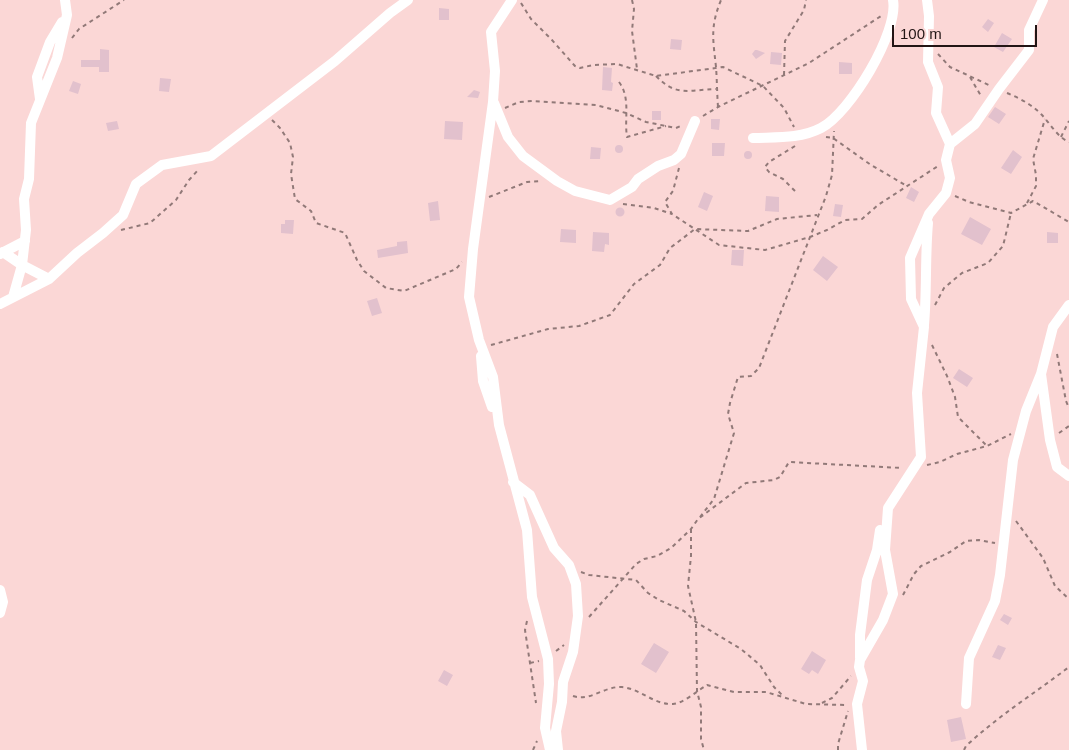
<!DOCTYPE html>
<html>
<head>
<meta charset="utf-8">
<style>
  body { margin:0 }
  #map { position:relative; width:1069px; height:750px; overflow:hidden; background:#fbd7d6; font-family:Helvetica,sans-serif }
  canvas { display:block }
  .scale { position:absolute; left:892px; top:25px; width:145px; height:22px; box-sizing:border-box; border:2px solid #221515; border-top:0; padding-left:6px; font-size:15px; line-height:18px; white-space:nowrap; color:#221515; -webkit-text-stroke:4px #fbd7d6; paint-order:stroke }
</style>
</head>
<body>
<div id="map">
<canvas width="1069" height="750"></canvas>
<div class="scale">100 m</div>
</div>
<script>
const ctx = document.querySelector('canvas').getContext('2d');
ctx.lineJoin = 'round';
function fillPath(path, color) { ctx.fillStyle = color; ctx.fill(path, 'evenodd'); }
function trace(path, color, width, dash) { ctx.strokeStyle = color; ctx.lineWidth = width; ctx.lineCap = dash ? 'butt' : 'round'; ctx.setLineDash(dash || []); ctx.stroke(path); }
const building = new Path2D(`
  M 439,8 L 449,9 L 449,20 L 439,20 Z
  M 988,19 L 994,23 L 988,32 L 982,27 Z
  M 1002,33 L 1012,39 L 1003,52 L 994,47 Z
  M 671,39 L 682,40 L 681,50 L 670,49 Z
  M 100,49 L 109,50 L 109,72 L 99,72 L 99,67 L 81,67 L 81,60 L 100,60 Z
  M 755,50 L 757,50 L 765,53 L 756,59 L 752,54 Z
  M 771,52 L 782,53 L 781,65 L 770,64 Z
  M 839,62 L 852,63 L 852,74 L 839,74 Z
  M 603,67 L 612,68 L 611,82 L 613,83 L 612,91 L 602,90 Z
  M 160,78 L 171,79 L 169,92 L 159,91 Z
  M 73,81 L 81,84 L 78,94 L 69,91 Z
  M 474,90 L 480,92 L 478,98 L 467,97 Z
  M 995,107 L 1006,114 L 999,124 L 988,117 Z
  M 652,111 L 661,111 L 661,120 L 652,120 Z
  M 711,119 L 720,119 L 719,130 L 711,129 Z
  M 117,121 L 119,129 L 108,131 L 106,123 Z
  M 445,121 L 463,122 L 462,140 L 444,139 Z
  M 712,143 L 725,143 L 724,156 L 712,156 Z
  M615 149a4 4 0 1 1 8 0a4 4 0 1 1-8 0Z
  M 591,147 L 601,148 L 600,159 L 590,159 Z
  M 1013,150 L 1022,157 L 1011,174 L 1001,168 Z
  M744 155a4 4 0 1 1 8 0a4 4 0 1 1-8 0Z
  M 911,187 L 919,192 L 914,202 L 906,198 Z
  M 704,192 L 713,196 L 707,211 L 698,207 Z
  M 766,196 L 779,197 L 779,212 L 765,211 Z
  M 438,201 L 440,220 L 430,221 L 428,203 Z
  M 835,204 L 843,205 L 841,217 L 833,216 Z
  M615.5 212a4.5 4.5 0 1 1 9 0a4.5 4.5 0 1 1-9 0Z
  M 970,217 L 991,229 L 982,245 L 961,234 Z
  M 285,220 L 294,220 L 293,234 L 281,233 L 281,224 L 285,224 Z
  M 561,229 L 576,230 L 576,243 L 560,242 Z
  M 593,232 L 609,233 L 609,245 L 605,244 L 604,252 L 592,251 Z
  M 1047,232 L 1058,233 L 1058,243 L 1047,243 Z
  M 407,241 L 408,253 L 378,258 L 377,250 L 397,246 L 397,242 Z
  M 732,250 L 744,250 L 743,266 L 731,265 Z
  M 823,256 L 838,267 L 827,281 L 813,270 Z
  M 377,298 L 382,313 L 372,316 L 367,301 Z
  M 959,369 L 973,378 L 967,387 L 953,378 Z
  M 1004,614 L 1012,618 L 1008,625 L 1000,620 Z
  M 654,643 L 669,652 L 656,673 L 641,664 Z
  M 998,645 L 1006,648 L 1000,660 L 992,657 Z
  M 812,651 L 826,660 L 818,674 L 812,670 L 809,674 L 801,669 Z
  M 444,670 L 453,675 L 447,686 L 438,681 Z
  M 961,717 L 966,739 L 951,742 L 947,720 Z`);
const path = new Path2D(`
  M 632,0 L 634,9 L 632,31 L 637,69
  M 521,3 L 531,19 L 552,40 L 575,66 L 580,68 L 593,65 L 617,64 L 656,76 L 723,67 L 763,86 L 784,108 L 794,127
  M 72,38 L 79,29 L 124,0
  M 938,54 L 950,67 L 991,86
  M 784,75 L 785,41 L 804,10 L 806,0
  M 656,76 C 676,97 689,90 716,89
  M 970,77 L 981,96
  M 619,82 C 631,98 624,118 627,137 L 666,126
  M 1007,93 C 1019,98 1031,104 1041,114 C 1050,123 1057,137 1069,142
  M 718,107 C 717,93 717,80 716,67 C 713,39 710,27 721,0
  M 505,108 L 519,102 L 532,101 L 596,105 L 626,113 L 646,122 L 676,128 L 683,125
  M 703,116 L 718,107 L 809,63 L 881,16
  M 272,120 L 280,128 L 290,143 L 293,157 L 291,174 L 295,199 L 311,211 L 316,223 L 345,233 L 357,260 L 364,271 L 386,288 L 404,291 L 456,269 L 462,262
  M 826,137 L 833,138 L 871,165 L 907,186
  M 1061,137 L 1069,121
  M 679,168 L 673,191 L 665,202 L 672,214 L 719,245 L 765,250 L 810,237 L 827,230 L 845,220 L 862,219 L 878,205 L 938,166
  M 795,191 L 783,179 L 769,172 L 765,167 L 769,162 L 795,146
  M 955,196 L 969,202 L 1011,213 L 1033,201 L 1069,222
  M 489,197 L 527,182 L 542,181
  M 1027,203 L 1036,186 L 1036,175 L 1033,159 L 1045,119
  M 623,204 L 654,208 L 672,214
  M 121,230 L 150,223 L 176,200 L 189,180 L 199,169
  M 935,305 L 944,288 L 962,273 L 988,263 L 1003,246 L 1011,213
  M 491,345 L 548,329 L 579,326 L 610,315 L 634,284 L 660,265 L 670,248 L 695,229 L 748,231 L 777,219 L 817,215
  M 932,345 L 947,376 L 955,397 L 958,417 L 987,446
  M 1057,354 L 1066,401 L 1069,408
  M 1059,433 L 1069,426
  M 927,465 L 940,462 L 957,454 L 987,446 L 1011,434
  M 700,517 L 714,499 L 734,433 L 728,414 L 730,403 L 738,377 L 751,376 L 759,368 L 826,196 L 832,175 L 834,131
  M 1016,521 L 1043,558 L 1055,586 L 1069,599
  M 691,529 L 691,556 L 688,586 L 696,622 L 697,691 L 701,707 L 701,739 L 704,750
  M 581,572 L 589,575 L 636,580 L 648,593 L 659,600 L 684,611 L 696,622 L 741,649 L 760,665 L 774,687 L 784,697
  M 903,595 L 914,574 L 921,566 L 950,552 L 966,541 L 979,540 L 995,543
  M 589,617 L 636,564 L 644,559 L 657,556 L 671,548 L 691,529 L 698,519 L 746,483 L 774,480 L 780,477 L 789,462 L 902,468
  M 527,621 L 525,630 L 536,703
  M 556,651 L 564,645
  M 530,663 L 539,661
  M 573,696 C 590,702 604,686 622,687 C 641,689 654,705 673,704 C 684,703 697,691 707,685 L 734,692 L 766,692 L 806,704 L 847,705
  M 822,703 L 832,698 L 851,676
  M 533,750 L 537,741
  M 838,750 L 838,744 L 848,711
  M 964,750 L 966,746 C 998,716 1035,693 1069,667`);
const minor = new Path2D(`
  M 512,0 L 491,32 L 495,71 L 493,102 L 473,249 L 469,297 L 479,340 L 493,377 L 499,425 L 527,530 L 532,597 L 548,659 L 549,684 L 545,728 L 550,750
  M 40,99 L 37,77 L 50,42 L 62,22
  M 494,103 L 508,137 L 523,156 L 557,181 L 575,191 L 610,200 L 632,187 L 638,179 L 658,166 L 674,160 L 681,154 L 695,121
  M 753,138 C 776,137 800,139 821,128 C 850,113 899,32 893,0
  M 950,144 L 975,124 L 999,89 L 1029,50 L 1029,30 L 1043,0
  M 3,252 L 22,265 L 49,279
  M 0,254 L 25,241
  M 13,297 L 22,265 L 26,230 L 24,199 L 29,179 L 31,123 L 57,58 L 67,15 L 65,0
  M 0,304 L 49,279 L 77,253 L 103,233 L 123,215 L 136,184 L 162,165 L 211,156 L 335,61 L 390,13 L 408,0
  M 924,325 C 927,291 925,257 928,223
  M 481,356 L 483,381 L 492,407
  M 1041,374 L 1050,440 L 1057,467 L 1069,476
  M 513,482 L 530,495 L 554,548 L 569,565 L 576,584 L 578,616 L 573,652 L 563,682 L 562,702 L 556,731 L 558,750
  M 0,590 L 3,602 L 0,613
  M 860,658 L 860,635 L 867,580 L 877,550 L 880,530
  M 966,704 L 969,658 L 995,601 L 1000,575 L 1013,460 L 1026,411 L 1041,374 L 1053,327 L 1069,305
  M 862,750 L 857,704 L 863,681 L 859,667 L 860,660 L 883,620 L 893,594 L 885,550 L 888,508 L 921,457 L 917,393 L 924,327 L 911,299 L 910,258 L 929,214 L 946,193 L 950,178 L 946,160 L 950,144 L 936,113 L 938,87 L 928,62 L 929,16 L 927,0`);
fillPath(building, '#e2c1cd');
trace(path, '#917978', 2, [4, 4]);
trace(minor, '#fff', 10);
</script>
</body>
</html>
